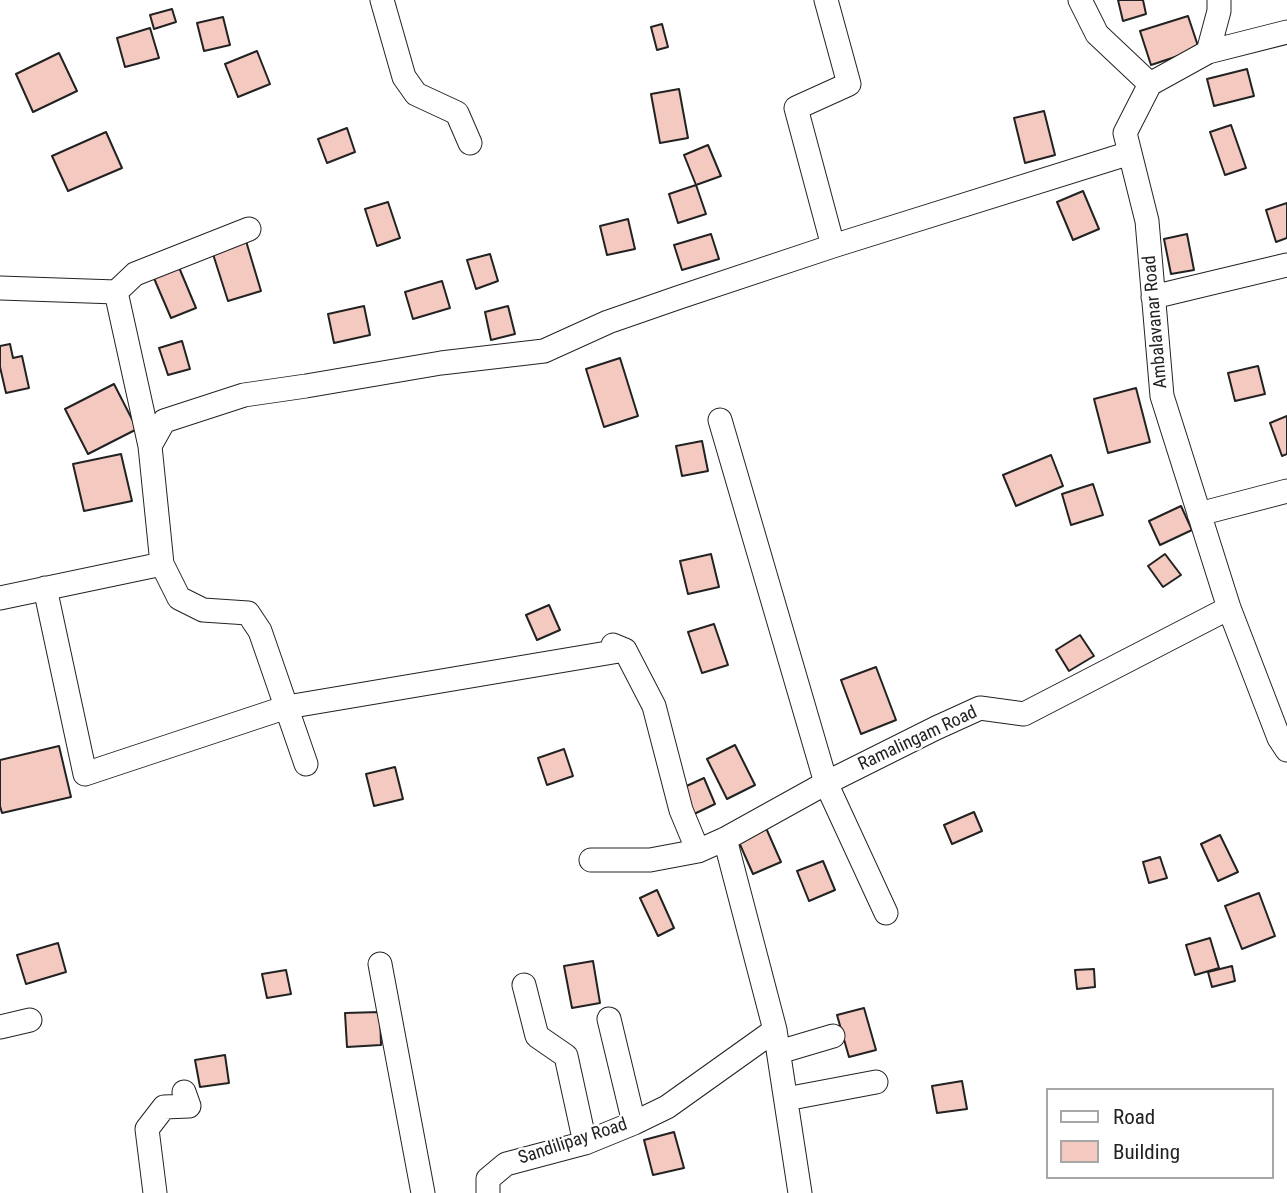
<!DOCTYPE html>
<html>
<head>
<meta charset="utf-8">
<style>
  body { margin:0 }
  #map { position:relative; width:1287px; height:1193px; overflow:hidden; background:#fff; font-family:"Roboto Condensed",sans-serif }
  canvas { display:block }
  .legend { position:absolute; left:1046px; top:1088px; width:228px; height:91px; box-sizing:border-box; background:#fff; border:2px solid #a7a7a7; margin:0; padding:9px 12px; list-style:none; font-size:21px; color:#222 }
  .legend li { display:flex; align-items:center; gap:14px; height:35px }
  .legend b { width:35px; border:2px solid #a7a7a7 }
</style>
</head>
<body>
<div id="map">
<canvas width="1287" height="1193"></canvas>
<ul class="legend">
<li><b style="height:9px;background:#fff"></b>Road</li>
<li><b style="height:19px;background:#f3c9c0"></b>Building</li>
</ul>
</div>
<script>
const ctx = document.querySelector('canvas').getContext('2d');
ctx.lineJoin = 'round';
function fillPath(path, color) { ctx.fillStyle = color; ctx.fill(path, 'evenodd'); }
function trace(path, color, width, dash) { ctx.strokeStyle = color; ctx.lineWidth = width; ctx.lineCap = dash ? 'butt' : 'round'; ctx.setLineDash(dash || []); ctx.stroke(path); }
function label(font, color, halo, rows, align = 'center') {
  ctx.font = font + ' "Roboto Condensed",sans-serif'; ctx.lineWidth = 5; ctx.setLineDash([]); ctx.textBaseline = 'middle'; ctx.strokeStyle = halo; ctx.fillStyle = color; for (const [text, x, y, turn = 0] of rows) {
    ctx.save(); ctx.translate(x, y); ctx.rotate((+turn || 0) * Math.PI / 180); ctx.textAlign = isNaN(turn) ? turn : align; if (halo) ctx.strokeText(text, 0, 0); ctx.fillText(text, 0, 0); ctx.restore();
  }
}
const building = new Path2D(`
  M 1118,0 L 1143,0 L 1146,14 L 1123,21 Z
  M 172,9 L 176,22 L 154,29 L 150,15 Z
  M 1188,16 L 1199,49 L 1151,65 L 1140,31 Z
  M 223,17 L 230,45 L 204,51 L 197,23 Z
  M 662,24 L 668,47 L 657,50 L 651,27 Z
  M 150,28 L 159,58 L 125,67 L 117,38 Z
  M 257,51 L 270,84 L 238,97 L 225,64 Z
  M 59,53 L 77,91 L 33,112 L 16,74 Z
  M 1247,69 L 1254,96 L 1214,106 L 1207,79 Z
  M 679,89 L 688,138 L 660,143 L 651,94 Z
  M 1044,111 L 1055,155 L 1025,163 L 1014,118 Z
  M 1231,125 L 1246,168 L 1225,175 L 1210,132 Z
  M 347,128 L 355,152 L 327,163 L 318,139 Z
  M 106,132 L 122,168 L 68,191 L 52,156 Z
  M 708,145 L 721,176 L 696,185 L 684,155 Z
  M 696,185 L 706,214 L 678,223 L 669,194 Z
  M 1083,191 L 1099,229 L 1073,240 L 1057,202 Z
  M 388,202 L 400,238 L 377,246 L 365,209 Z
  M 1287,203 L 1287,238 L 1276,242 L 1266,210 Z
  M 628,219 L 635,249 L 607,255 L 600,226 Z
  M 711,234 L 719,259 L 682,270 L 674,245 Z
  M 1187,234 L 1194,270 L 1171,274 L 1164,239 Z
  M 246,241 L 261,291 L 228,301 L 212,251 Z
  M 490,254 L 498,281 L 476,289 L 467,260 Z
  M 178,265 L 196,308 L 171,318 L 153,276 Z
  M 442,281 L 450,308 L 413,319 L 405,292 Z
  M 364,306 L 370,335 L 334,343 L 328,314 Z
  M 508,306 L 515,334 L 491,340 L 485,312 Z
  M 182,341 L 190,369 L 168,375 L 159,348 Z
  M 10,344 L 13,358 L 22,356 L 29,388 L 6,393 L 0,367 L 0,346 Z
  M 620,358 L 638,416 L 604,427 L 586,369 Z
  M 1258,366 L 1265,394 L 1235,401 L 1228,373 Z
  M 114,384 L 137,429 L 88,454 L 65,409 Z
  M 1136,388 L 1150,442 L 1108,453 L 1094,399 Z
  M 1287,416 L 1287,454 L 1282,456 L 1270,423 Z
  M 702,441 L 708,471 L 682,476 L 676,446 Z
  M 121,454 L 132,501 L 84,511 L 73,464 Z
  M 1051,455 L 1063,486 L 1016,506 L 1003,475 Z
  M 1093,484 L 1103,515 L 1071,525 L 1062,494 Z
  M 1181,506 L 1192,530 L 1160,545 L 1149,521 Z
  M 711,554 L 719,587 L 688,594 L 680,561 Z
  M 1165,554 L 1181,575 L 1163,587 L 1148,566 Z
  M 549,605 L 560,630 L 537,640 L 526,615 Z
  M 714,624 L 728,665 L 702,673 L 688,632 Z
  M 1080,635 L 1094,656 L 1069,671 L 1056,650 Z
  M 876,667 L 896,720 L 861,734 L 841,680 Z
  M 735,745 L 755,785 L 727,799 L 707,759 Z
  M 59,746 L 71,797 L 2,813 L 0,806 L 0,760 Z
  M 564,749 L 573,776 L 547,785 L 538,758 Z
  M 395,767 L 403,799 L 374,806 L 366,774 Z
  M 704,778 L 715,804 L 692,815 L 680,789 Z
  M 974,812 L 982,831 L 952,844 L 944,825 Z
  M 766,828 L 781,862 L 753,874 L 738,840 Z
  M 1220,835 L 1238,872 L 1218,881 L 1201,844 Z
  M 1160,857 L 1167,878 L 1149,883 L 1143,862 Z
  M 823,861 L 835,890 L 809,901 L 797,871 Z
  M 657,890 L 674,928 L 658,936 L 640,898 Z
  M 1259,893 L 1275,936 L 1242,949 L 1225,906 Z
  M 1210,938 L 1219,968 L 1195,975 L 1186,945 Z
  M 58,943 L 66,972 L 26,984 L 17,955 Z
  M 593,961 L 600,1003 L 572,1008 L 564,966 Z
  M 1232,966 L 1235,981 L 1212,987 L 1208,972 Z
  M 1094,969 L 1095,987 L 1077,989 L 1075,970 Z
  M 286,970 L 291,994 L 267,998 L 262,974 Z
  M 864,1008 L 876,1050 L 849,1057 L 837,1015 Z
  M 380,1012 L 381,1045 L 347,1047 L 345,1013 Z
  M 225,1055 L 229,1083 L 200,1087 L 195,1060 Z
  M 962,1081 L 967,1109 L 937,1113 L 932,1086 Z
  M 674,1132 L 684,1168 L 653,1175 L 644,1140 Z`);
const minor = new Path2D(`
  M 382,0 L 404,77 L 416,94 L 457,113 L 470,143
  M 826,0 L 849,84 L 796,108 L 833,246
  M 1080,0 L 1097,34 L 1150,84
  M 1219,0 L 1219,11 L 1208,52 L 1150,84 L 1125,133 L 1147,221 L 1162,396 L 1229,608 L 1279,738 L 1287,750
  M 1208,52 L 1287,32
  M 0,288 L 116,292
  M 1153,297 L 1287,265
  M 720,420 L 826,783 L 886,913
  M 150,446 L 116,292 L 135,274 L 249,229
  M 1199,514 L 1287,491
  M 45,588 L 85,774 L 287,707 L 625,650
  M 0,598 L 162,564
  M 613,645 L 625,650 L 654,706 L 681,810 L 698,851
  M 306,764 L 260,631 L 248,613 L 203,610 L 179,598 L 162,564 L 150,446 L 164,421 L 244,395 L 306,386 L 441,363 L 544,351 L 608,322 L 680,297 L 833,246 L 1130,153
  M 591,860 L 650,860 L 698,851 L 725,839 L 826,783 L 936,728 L 980,708 L 1024,714 L 1229,608
  M 380,964 L 423,1193
  M 524,985 L 537,1036 L 566,1056 L 585,1143
  M 609,1019 L 634,1123
  M 0,1027 L 30,1020
  M 775,1030 L 800,1193
  M 779,1052 L 833,1036
  M 786,1099 L 876,1082
  M 155,1193 L 147,1129 L 164,1107 L 189,1106 L 184,1092
  M 488,1193 L 488,1179 L 506,1164 L 585,1143 L 634,1123 L 667,1107 L 775,1030 L 725,839`);
const streetNames = [
  ["Ambalavanar Road",1156,322,-95],
  ["Ramalingam Road",918,739,-25],
  ["Sandilipay Road",573,1142,-18]
];
fillPath(building, '#f3c9c0');
trace(building, '#222', 2);
trace(minor, '#222', 25);
trace(minor, '#fff', 23);
label('18px', '#222', '#fff', streetNames);
</script>
</body>
</html>
